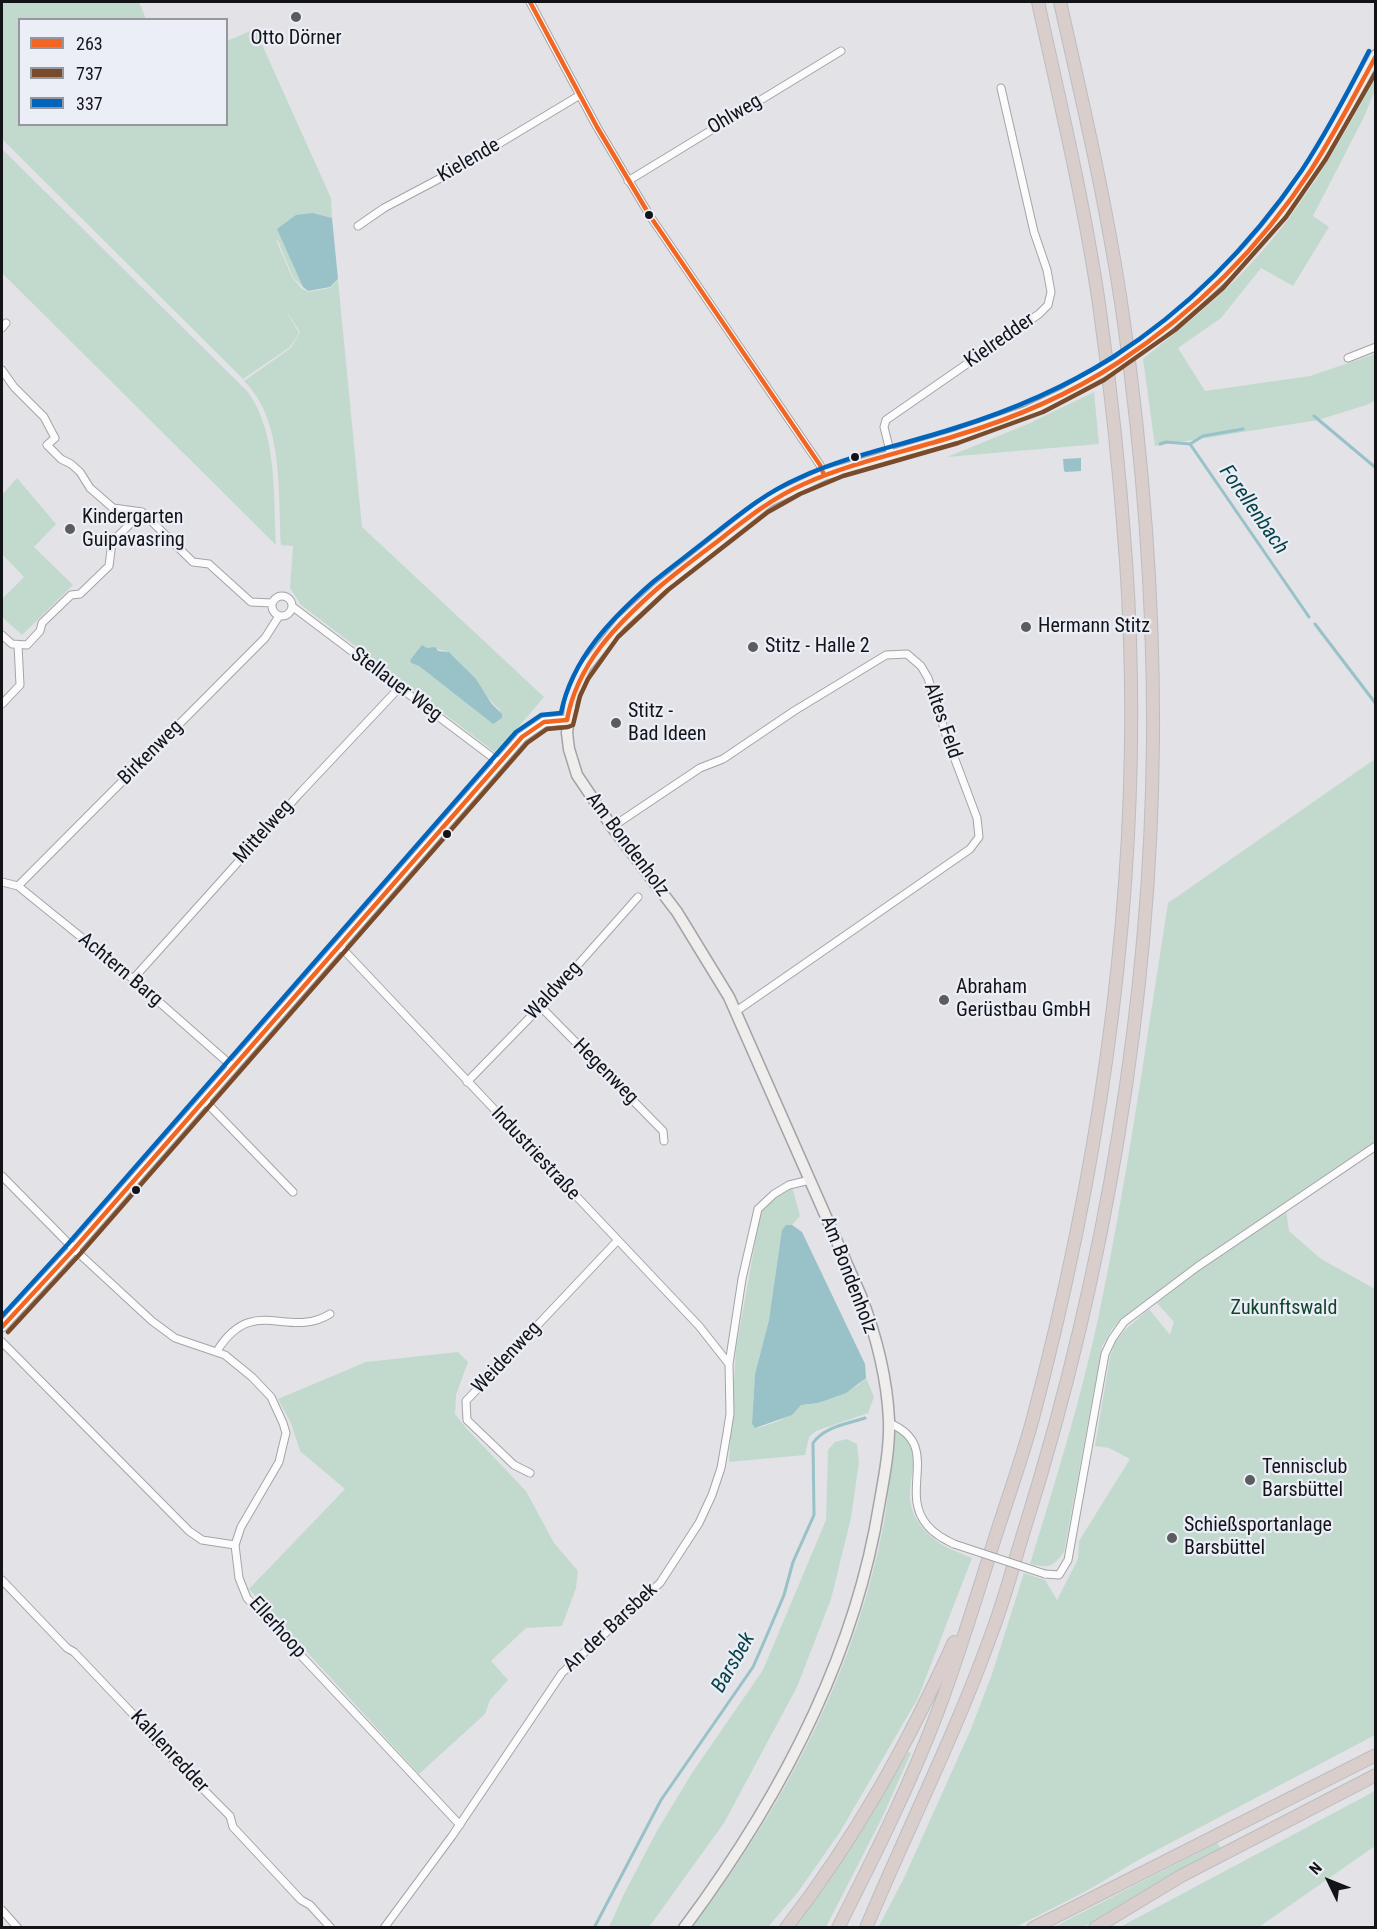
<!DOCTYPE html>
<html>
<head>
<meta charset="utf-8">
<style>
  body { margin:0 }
  #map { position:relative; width:1377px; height:1929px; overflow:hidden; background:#e2e2e7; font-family:"Roboto Condensed",sans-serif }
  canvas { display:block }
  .frame { position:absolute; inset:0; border:3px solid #131417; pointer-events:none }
  .legend { position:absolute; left:18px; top:18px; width:210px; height:108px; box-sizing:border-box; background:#eceef7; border:2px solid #95979d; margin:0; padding:8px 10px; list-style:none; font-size:18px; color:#131417 }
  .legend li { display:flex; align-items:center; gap:12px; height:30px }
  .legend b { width:30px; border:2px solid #95979d }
  .north { position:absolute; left:1299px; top:1851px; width:60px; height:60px; -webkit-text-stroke:4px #eceef7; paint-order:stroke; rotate:313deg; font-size:16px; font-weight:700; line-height:24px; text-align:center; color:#131417 }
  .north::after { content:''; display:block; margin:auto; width:21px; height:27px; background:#131417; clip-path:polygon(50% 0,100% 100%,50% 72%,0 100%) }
</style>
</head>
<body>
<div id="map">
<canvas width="1377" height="1929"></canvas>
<div class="frame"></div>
<ul class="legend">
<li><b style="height:8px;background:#f26522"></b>263</li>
<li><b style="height:8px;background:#7a4b2a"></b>737</li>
<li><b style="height:8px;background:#0065bd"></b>337</li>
</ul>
<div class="north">N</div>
</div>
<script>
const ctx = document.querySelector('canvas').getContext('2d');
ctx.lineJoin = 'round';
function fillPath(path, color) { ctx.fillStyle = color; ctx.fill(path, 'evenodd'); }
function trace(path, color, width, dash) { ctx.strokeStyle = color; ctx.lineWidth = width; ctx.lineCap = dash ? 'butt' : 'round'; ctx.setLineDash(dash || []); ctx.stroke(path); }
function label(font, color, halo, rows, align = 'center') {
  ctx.font = font + ' "Roboto Condensed",sans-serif'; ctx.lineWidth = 4.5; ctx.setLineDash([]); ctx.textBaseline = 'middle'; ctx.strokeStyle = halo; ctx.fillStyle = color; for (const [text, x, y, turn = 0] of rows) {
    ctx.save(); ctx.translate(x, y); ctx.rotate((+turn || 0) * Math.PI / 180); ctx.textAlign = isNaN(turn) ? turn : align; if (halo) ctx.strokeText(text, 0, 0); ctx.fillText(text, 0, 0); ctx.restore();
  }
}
const green = new Path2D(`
  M 2,2 L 139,2 L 146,19 L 20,20 L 20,124 L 226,124 L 227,41 L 255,29 L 331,198 L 332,218 L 313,213 L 283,239 L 303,287 L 293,277 L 278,241 L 276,240 L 292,277 L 301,288 L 308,292 L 330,288 L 338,280 L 362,527 L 544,697 L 496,753 L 301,605 L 290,588 L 293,546 L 281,545 C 278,492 284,420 244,381 L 291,348 L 300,332 L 285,309 L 299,333 L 290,347 L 243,379 L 2,139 ZM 427,648 C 433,649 446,650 450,653 C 470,669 481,694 500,710 L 493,724 L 419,666 L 411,663 L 410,660 L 413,656 Z
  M 1375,78 L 1375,90 L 1364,117 L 1313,216 L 1329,227 L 1293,286 L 1261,268 L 1221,318 L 1178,348 L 1205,391 L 1310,376 L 1375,354 L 1375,401 L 1366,405 L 1318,420 L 1155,446 L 1143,359 C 1176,332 1210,306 1240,275 C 1297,218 1337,148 1375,78 Z
  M 2,149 L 248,392 C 278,435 273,495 276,545 L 2,273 Z
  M 1094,392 L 1099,444 L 947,457 L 1028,424 Z
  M 17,478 L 56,524 L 34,547 L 73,585 L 22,635 L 2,617 L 2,599 L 24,577 L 2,554 L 2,495 Z
  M 1375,759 L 1375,1143 L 1195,1265 L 1122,1318 L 1112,1329 L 1102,1346 L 1064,1552 C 1052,1568 1049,1568 1030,1564 C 1055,1483 1080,1402 1098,1319 C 1127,1182 1146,1042 1168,903 Z
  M 792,1187 L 800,1216 L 792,1225 L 786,1225 L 769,1320 L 755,1374 L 752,1424 L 757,1428 C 774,1423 789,1419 801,1405 L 818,1403 L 857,1386 L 866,1378 L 874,1397 L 868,1413 L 816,1431 L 809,1437 L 805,1455 L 729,1462 L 736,1349 L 761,1210 L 777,1195 Z
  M 1286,1210 L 1289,1231 L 1321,1259 L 1375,1289 L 1375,1735 L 1140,1859 L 1090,1889 L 1016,1927 L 878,1928 L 904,1878 L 971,1729 L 992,1674 L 1024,1573 L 1045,1580 L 1057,1600 L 1078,1559 L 1079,1541 L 1130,1459 L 1109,1448 L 1095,1446 L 1110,1357 L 1116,1341 L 1125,1330 L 1149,1309 L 1170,1335 L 1174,1322 L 1157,1303 L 1198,1271 Z
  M 458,1352 L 468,1362 L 456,1395 L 455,1414 L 466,1428 L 526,1491 L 554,1543 L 578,1571 L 576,1588 L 562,1626 L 526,1628 L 491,1661 L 508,1680 L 490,1700 L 485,1714 L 419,1774 L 249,1589 L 345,1489 L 300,1451 L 291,1423 L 278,1399 L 366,1362 Z
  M 896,1432 L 899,1432 C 927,1455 905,1477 911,1505 C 914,1521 926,1533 938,1542 C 947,1549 961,1553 972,1558 L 918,1698 L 840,1832 L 798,1892 L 768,1927 L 692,1928 C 783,1807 856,1672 884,1522 C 889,1494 891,1465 893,1436 Z
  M 847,1439 L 857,1444 L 859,1462 L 851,1518 L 831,1599 L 797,1687 L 724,1823 L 649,1927 L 609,1927 L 625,1892 L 658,1829 L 692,1773 L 763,1670 L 826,1520 L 828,1450 L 835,1442 Z
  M 908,1752 L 911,1753 L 881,1820 L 826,1927 L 793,1928 L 864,1828 Z
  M 1375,1791 L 1375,1846 L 1259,1927 L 1120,1927 Z
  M 1217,1843 L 1222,1849 L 1084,1927 L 1052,1928 Z`);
const water = new Path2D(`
  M 313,213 L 332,218 L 338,279 L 330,287 L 308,291 L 303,287 L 277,229 L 296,215 Z
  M 1081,458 L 1081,471 L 1066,472 L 1064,471 L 1063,459 Z
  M 422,645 L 427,648 L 435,647 L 438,651 L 449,652 L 476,679 L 491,703 L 502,714 L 502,718 L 493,724 L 419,666 L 411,663 L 410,660 Z
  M 786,1225 L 792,1225 L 802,1232 L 865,1364 L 866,1378 L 846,1393 L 818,1403 L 801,1405 L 792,1415 L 755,1428 L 752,1424 L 755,1374 L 769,1320 L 782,1230 Z`);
const stream = new Path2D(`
  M 1314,416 L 1376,468
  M 1160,444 L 1166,442 L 1190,444 L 1309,617
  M 1190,444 L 1203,436 L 1243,429
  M 1315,624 L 1376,704
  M 594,1928 L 661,1800 L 753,1667 L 764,1642 L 784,1595 L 793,1562 L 814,1515 L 813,1443 C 824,1427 847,1424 865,1418`);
const minor = new Path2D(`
  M 530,2 L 597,127 L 650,216 L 820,465 L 824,475
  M 628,181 L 841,51
  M 358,226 L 384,208 L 452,172 L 580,95
  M 2,328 L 6,323
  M 1348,358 L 1376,347
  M 2,370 L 14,387 L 44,417 L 55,438 L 47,445 L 61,459 L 71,464 L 80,472 L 90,488 L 113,508 L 142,512 L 193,562 L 209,564 L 251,602 L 272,603
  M 891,455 L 884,427 L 886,420 L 1039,314 L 1048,305 L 1051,292 L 1047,270 L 1034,232 L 1001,88
  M272 606a10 10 0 1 1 20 0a10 10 0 1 1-20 0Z
  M 293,607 L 500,763
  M 2,635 L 12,644 L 27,645 L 40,631 L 42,623 L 71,595 L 80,594 L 109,566 L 112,542 L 142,512
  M 2,704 L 20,685 L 18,645
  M 612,827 L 700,768 L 723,759 L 794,711 L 886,655 L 907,654 L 921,666 L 928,678 L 948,741 L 977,818 L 979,837 L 970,849 L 735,1012
  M 2,882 L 18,886 L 133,979 L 233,1067
  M 18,886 L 265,638 L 279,616
  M 339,945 L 699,1326 L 729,1364
  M 133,979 L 301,792 L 399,688
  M 540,1006 L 663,1131 L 664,1141
  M 467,1082 L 544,1003 L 638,897
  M 204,1100 L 293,1192
  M 2,1176 L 74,1249 L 152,1321 L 175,1338 L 225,1355 L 252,1377 L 271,1397 L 283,1423 L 286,1433 L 283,1445 L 279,1462 L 241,1527 L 235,1545
  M 2,1342 L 189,1531 L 202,1540 L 235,1545 L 239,1578 L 247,1598 L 460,1825
  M 217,1351 C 253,1293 288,1340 330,1314
  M 889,1423 C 943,1445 898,1491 927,1525 C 934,1534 944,1539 954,1544
  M 530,1473 L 514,1465 L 467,1420 L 466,1401 L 617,1241
  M 1045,1574 L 1059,1575 L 1068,1560 L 1105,1354 L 1112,1339 L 1124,1322 L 1197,1267 L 1376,1146
  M 2,1580 L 67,1648 L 74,1652 L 147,1729 L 151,1737 L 230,1816 L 233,1827 L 301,1900 L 310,1905 L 331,1928
  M 2,1910 L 18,1928
  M 384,1928 L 452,1836 L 562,1673 L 660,1583 L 699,1523 L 712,1495 L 721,1468 L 727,1433 L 730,1414 L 729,1364 L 742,1279 L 758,1209 L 774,1194 L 789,1185 L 810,1180`);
const tertiary = new Path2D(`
  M 2,1327 L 74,1249 L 522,737 L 544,722 L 567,720`);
const secondary = new Path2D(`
  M 1158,334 C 1191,307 1223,279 1252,247 C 1303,191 1340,122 1376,55
  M 684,1928 C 777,1803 854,1661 879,1506 C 884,1478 890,1448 889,1420 C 887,1379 876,1335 861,1296 L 729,997 L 677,912 L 612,827 L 577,775 L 569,749 L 567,733 L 571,700 L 585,668 L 621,623 L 658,589 L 769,501 L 824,475 L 957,436 L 1026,412 L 1064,394`);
const motorway = new Path2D(`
  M 786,1928 C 856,1838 907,1745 954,1642
  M 838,1928 C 874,1857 910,1785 938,1711 C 959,1655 976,1598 994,1541 C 1007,1500 1022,1459 1033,1418 C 1107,1139 1146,849 1126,561 C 1120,475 1111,389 1099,304 C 1084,202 1060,102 1038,2
  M 866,1928 C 907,1830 955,1735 991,1635 C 1005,1598 1015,1559 1027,1521 C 1105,1271 1151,1001 1153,739 C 1154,600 1143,460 1124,323 C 1109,215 1084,108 1060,2
  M 1033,1928 L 1376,1755
  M 1095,1928 L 1181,1876 L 1376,1775`);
const minorBridge = new Path2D(`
  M 954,1544 L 1045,1574`);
const secondaryBridge = new Path2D(`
  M 1064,394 L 1118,363 L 1158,334`);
const bus1 = new Path2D(`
  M 530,2 L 597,127 L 650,216 L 820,465 L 824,475
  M 567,720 C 577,664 617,624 658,588 C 677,572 698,556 718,541 C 746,519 772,498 804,484 C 853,462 905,452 955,436 C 1012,419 1069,395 1119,362 C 1195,312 1261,246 1311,170 C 1335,133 1355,94 1376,56
  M 2,1327 L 74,1249 L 522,737 L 544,722 L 567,720`);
const bus2 = new Path2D(`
  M 8,1332 L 80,1254 L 527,743 L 547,729 L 568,727 L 573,725 L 580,696 L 588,679 L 618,637 L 668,590 L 768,512 L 800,494 L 843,476 L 958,443 L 1043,412 L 1104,380 L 1175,330 L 1223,288 L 1286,217 L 1326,159 L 1376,72`);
const bus3 = new Path2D(`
  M 2,1316 L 68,1244 L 516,732 L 541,715 L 561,713 C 572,658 612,618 653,582 C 673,566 693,551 713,535 C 741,513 767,492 799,478 C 849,455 903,445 955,428 C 1010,411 1064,388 1113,357 C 1188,309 1252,243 1302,170 C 1327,132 1348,92 1369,51`);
const markers = [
  [296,17,6,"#5b5c60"],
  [649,215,5,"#131417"],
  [855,457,5,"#131417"],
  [70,529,6,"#5b5c60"],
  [1026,627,6,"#5b5c60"],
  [753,647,6,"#5b5c60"],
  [616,723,6,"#5b5c60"],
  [447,834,5,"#131417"],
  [944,1000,6,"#5b5c60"],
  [136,1190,5,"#131417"],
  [1250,1480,6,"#5b5c60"],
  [1172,1538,6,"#5b5c60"]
];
const poiNames = [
  ["Otto Dörner",296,39,"center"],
  ["Kindergarten",82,518],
  ["Guipavasring",82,541],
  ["Hermann Stitz",1038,627],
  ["Stitz - Halle 2",765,647],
  ["Stitz -",628,712],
  ["Bad Ideen",628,735],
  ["Abraham",956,988],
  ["Gerüstbau GmbH",956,1011],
  ["Tennisclub",1262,1468],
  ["Barsbüttel",1262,1491],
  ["Schießsportanlage",1184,1526],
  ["Barsbüttel",1184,1549]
];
const streetNames = [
  ["Ohlweg",735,115,-31],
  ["Kielende",469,161,-30],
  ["Kielredder",1000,341,-35],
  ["Stellauer Weg",396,685,37],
  ["Altes Feld",942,721,71],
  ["Birkenweg",151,753,-45],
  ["Mittelweg",264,832,-48],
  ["Am Bondenholz",627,845,53],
  ["Achtern Barg",120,970,40],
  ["Waldweg",554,991,-47],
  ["Hegenweg",605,1072,45],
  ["Industriestraße",535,1154,47],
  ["Am Bondenholz",848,1275,69],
  ["Weidenweg",507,1358,-47],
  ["Ellerhoop",277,1628,48],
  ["An der Barsbek",611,1628,-43],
  ["Kahlenredder",169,1752,47]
];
const parkNames = [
  ["Zukunftswald",1284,1309]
];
const waterNames = [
  ["Forellenbach",1253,510,55],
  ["Barsbek",734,1663,-60]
];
fillPath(green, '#c2dacd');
fillPath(water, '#98c2c8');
trace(stream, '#98c2c8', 3);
trace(minor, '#a4a4a8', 9);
trace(tertiary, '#a4a4a8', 11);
trace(secondary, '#a4a4a8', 13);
trace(motorway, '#bcbdbf', 14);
trace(minor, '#fbfbfb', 7);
trace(tertiary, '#fbfbfb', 9);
trace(secondary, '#f0eded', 10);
trace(motorway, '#d9cecb', 12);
trace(minorBridge, '#a4a4a8', 9, []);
trace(secondaryBridge, '#a4a4a8', 13, []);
trace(minorBridge, '#fbfbfb', 7);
trace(secondaryBridge, '#f0eded', 10);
trace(bus1, '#f26522', 4.5);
trace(bus2, '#7a4b2a', 4.5);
trace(bus3, '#0065bd', 4.5);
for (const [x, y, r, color] of markers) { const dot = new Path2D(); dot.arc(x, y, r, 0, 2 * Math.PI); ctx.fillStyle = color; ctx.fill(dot); trace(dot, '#eceef7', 2); }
label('20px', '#131417', '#eceef7', poiNames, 'left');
label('20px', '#131417', '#eceef7', streetNames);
label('20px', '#0f462a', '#eceef7', parkNames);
label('italic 21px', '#074247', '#eceef7', waterNames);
</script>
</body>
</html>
